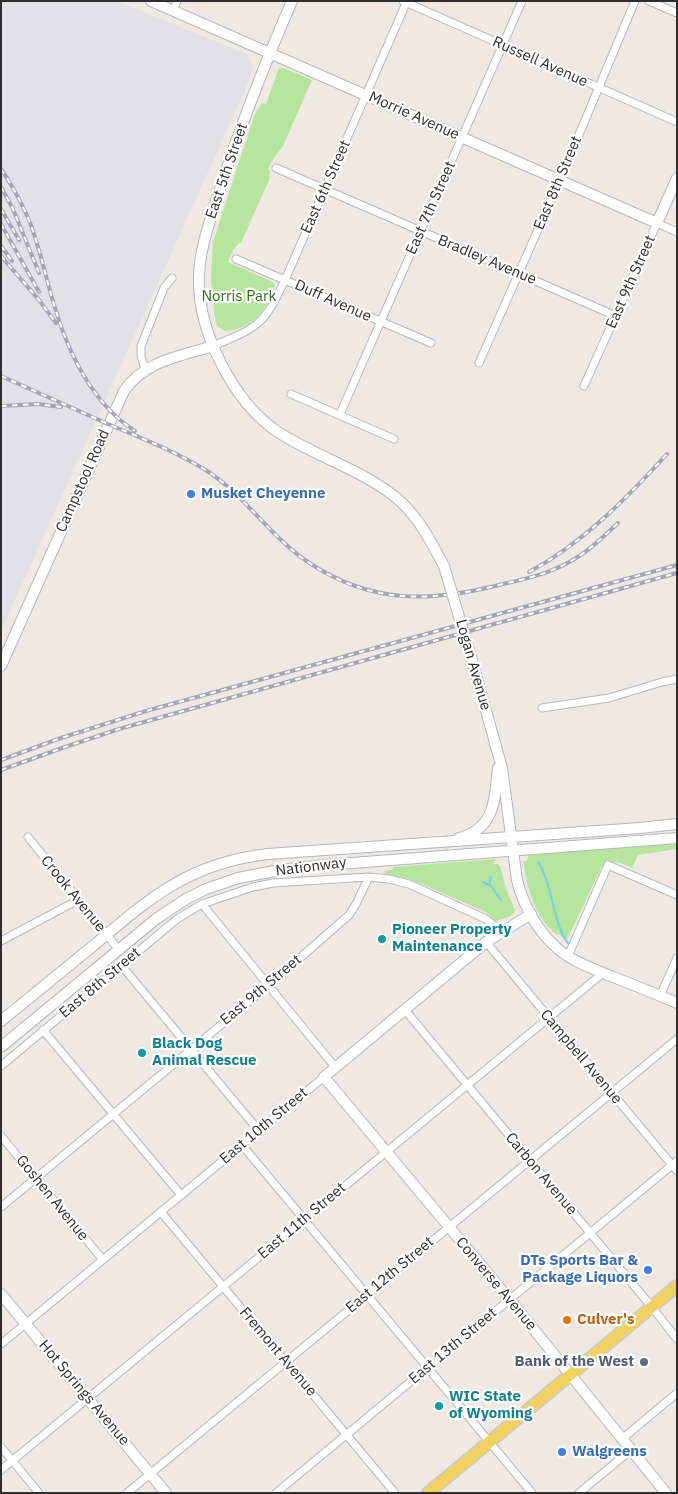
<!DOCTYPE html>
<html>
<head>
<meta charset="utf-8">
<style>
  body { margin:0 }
  #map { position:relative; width:678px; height:1494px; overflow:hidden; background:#efe9e1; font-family:"IBM Plex Sans",sans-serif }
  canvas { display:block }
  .frame { position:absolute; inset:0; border:2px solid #2e2e2e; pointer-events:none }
</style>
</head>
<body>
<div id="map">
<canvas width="678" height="1494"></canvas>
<div class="frame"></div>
</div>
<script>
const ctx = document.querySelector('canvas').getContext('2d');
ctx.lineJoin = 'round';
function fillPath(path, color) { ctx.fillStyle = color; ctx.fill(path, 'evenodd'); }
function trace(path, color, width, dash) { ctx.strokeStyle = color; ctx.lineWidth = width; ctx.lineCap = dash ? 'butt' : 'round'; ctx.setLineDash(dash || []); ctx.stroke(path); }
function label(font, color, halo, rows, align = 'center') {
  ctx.font = font + ' "IBM Plex Sans",sans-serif'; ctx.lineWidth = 4.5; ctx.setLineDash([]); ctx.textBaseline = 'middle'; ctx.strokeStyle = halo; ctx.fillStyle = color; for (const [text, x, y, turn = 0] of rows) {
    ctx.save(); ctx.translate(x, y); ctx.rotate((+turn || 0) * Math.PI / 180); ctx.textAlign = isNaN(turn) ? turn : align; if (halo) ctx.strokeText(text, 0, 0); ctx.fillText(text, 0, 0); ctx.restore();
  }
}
const industrial = new Path2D(`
  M 1,1 L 116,1 L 247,54 L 254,66 L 246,88 L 1,631 Z`);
const green = new Path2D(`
  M 279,68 L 284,68 L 312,80 L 283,146 L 273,159 L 268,169 L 270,171 L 269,180 L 241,243 L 239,243 L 233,250 L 228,262 L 273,282 L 275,286 C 272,292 271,299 267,304 C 259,319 241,331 225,331 L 217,326 L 214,312 L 211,277 L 213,242 L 254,116 L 262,103 L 266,104 Z
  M 677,842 L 677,849 L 638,855 L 632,868 C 621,863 613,858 602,866 L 567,940 L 559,934 L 557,935 C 533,915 528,890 523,861 L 527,861 L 529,853 Z
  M 496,859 L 493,864 L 498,864 L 500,866 L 506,889 L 515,910 C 512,918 502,919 496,921 L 486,912 L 422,884 L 408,879 L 384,875 L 385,871 L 392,870 L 393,867 Z`);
const stream = new Path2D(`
  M 538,862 C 553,883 554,933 571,946
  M 483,882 L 491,886 L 501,900
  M 489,885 L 491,877`);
const street = new Path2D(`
  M 403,1 L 677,122
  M 649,1 L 677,13
  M 173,11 L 177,1
  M 276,168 L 616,316
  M 236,259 L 431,343
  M 213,346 C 231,338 251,332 264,317 C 273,307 279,292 285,280 L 407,1
  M 479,363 L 560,180 L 635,1
  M 145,369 L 141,356 L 141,346 L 164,288 L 172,278
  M 584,386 L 657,223 L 677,232
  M 291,394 L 394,439
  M 340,414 L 522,1
  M 542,708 L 609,698 L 662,682 L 677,679
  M 28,837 L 119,950
  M 202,904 L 335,1067
  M 1,941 L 78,900
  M 486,942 L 677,1171
  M 568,956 L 608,865 L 677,895
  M 121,965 L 259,1131
  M 660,996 L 677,958
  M 405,1010 L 651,1306 L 677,1339
  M 43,1030 L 181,1195
  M 1,1066 L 177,919 L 202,904 L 253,887 L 273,883 L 369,877 L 389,879 L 409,884 L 486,919 L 502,932
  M 1,1136 L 103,1260
  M 242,1145 L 532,1493
  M 1,1207 L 268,986 L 349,915 L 356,904 L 369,877
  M 161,1212 L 395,1493
  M 1,1344 L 324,1077
  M 622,1439 L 677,1393
  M 1,1447 L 39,1493
  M 1,1470 L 603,973
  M 127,1493 L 677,1039
  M 276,1493 L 677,1161
  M 579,1493 L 631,1450`);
const secondary = new Path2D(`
  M 151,1 L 657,223 L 677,178
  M 292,1 C 265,63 240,127 219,192 C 211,219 200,246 199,276 C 197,330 233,402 278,432 C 316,457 371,473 402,503 C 421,521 432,544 444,566
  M 473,664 L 502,768 L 517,880 C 523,905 538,932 558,949 C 573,962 594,969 613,977 C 634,985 656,994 677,1003
  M 1,666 L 124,391 C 144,361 181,356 213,346
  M 459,838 C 495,829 495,799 498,768
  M 531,914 L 486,942 L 324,1077 L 510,1300 L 666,1493
  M 1,1021 C 32,996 62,971 93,946 C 151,897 189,863 268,854 L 640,828 L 677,824
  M 1,1047 L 156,919 L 186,899 L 206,889 L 238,878 L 280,870 L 326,865 L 677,838
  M 1,1294 L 166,1493`);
const primary = new Path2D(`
  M 428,1493 L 677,1286`);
const rail = new Path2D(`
  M 1,169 C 12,185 21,202 29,220 C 40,248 46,279 55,308 C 69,354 93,404 135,431
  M 1,187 L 13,209 L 39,273
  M 1,209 L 19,240
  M 1,224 L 39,292
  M 1,246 L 12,261
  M 1,256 L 39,300 L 56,323
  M 1,376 C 37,392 72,408 108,424 C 141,438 174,451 204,469 C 245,494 270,538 311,564 C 374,605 433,602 503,584 C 526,579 551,573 571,561 C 589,551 603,537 618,523
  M 1,406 L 38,404 L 61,407
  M 529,572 C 583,543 626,499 667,454
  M 1,760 L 61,738 L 146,711 L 677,565
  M 1,770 L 65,747 L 119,729 L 677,573`);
const secondaryBridge = new Path2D(`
  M 444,566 L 473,664`);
const markers = [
  [191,494,5,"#3f7fe0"],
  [382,939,5,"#0f9aa8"],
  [142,1053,5,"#0f9aa8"],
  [648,1270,5,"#3f7fe0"],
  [567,1320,5,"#e8710a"],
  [644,1362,5,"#5c6f8a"],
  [439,1406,5,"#0f9aa8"],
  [562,1452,5,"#3f7fe0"]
];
const streetNames = [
  ["Russell Avenue",540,62,24],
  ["Morrie Avenue",414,116,24],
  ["East 5th Street",227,171,-71],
  ["East 8th Street",558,183,-67],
  ["East 6th Street",326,187,-66],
  ["East 7th Street",431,208,-66],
  ["Bradley Avenue",487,260,23],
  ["East 9th Street",631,282,-66],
  ["Duff Avenue",333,301,24],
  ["Campstool Road",83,481,-66],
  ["Logan Avenue",473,665,74],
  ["Nationway",311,867,-7],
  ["Crook Avenue",73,894,51],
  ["East 8th Street",100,983,-40],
  ["East 9th Street",261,990,-40],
  ["Campbell Avenue",581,1057,50],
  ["East 10th Street",264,1126,-40],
  ["Carbon Avenue",541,1174,50],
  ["Goshen Avenue",52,1198,51],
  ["East 11th Street",302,1221,-40],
  ["East 12th Street",390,1275,-40],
  ["Converse Avenue",496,1284,50],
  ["East 13th Street",453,1346,-40],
  ["Fremont Avenue",278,1352,50],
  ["Hot Springs Avenue",84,1393,50]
];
const parkNames = [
  ["Norris Park",239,297]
];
const shopNames = [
  ["Musket Cheyenne",201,494],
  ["DTs Sports Bar &",638,1261,"right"],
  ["Package Liquors",638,1278,"right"],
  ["Walgreens",572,1452]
];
const cultureNames = [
  ["Pioneer Property",392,930],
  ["Maintenance",392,947],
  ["Black Dog",152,1044],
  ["Animal Rescue",152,1061],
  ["WIC State",449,1397],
  ["of Wyoming",449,1414]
];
const foodNames = [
  ["Culver's",577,1320]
];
const serviceNames = [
  ["Bank of the West",634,1362]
];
fillPath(industrial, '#e3e1e8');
fillPath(green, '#b6e59e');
trace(stream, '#75cff0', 2);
trace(street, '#b4b7c1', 9);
trace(secondary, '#b4b7c1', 12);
trace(primary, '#c9c9c9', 14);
trace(street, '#fff', 7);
trace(secondary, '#fff', 10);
trace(primary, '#f2d163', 11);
trace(rail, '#a3a6b8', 4);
trace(rail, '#fff', 2, [5.5]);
trace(secondaryBridge, '#b4b7c1', 12, []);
trace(secondaryBridge, '#fff', 10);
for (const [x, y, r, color] of markers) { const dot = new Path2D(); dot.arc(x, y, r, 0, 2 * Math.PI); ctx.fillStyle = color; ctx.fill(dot); trace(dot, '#fff', 2); }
label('15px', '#2e2e2e', '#fff', streetNames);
label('15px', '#2c6e1b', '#fff', parkNames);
label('bold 15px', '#366cbe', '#fff', shopNames, 'left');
label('bold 15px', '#0d838f', '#fff', cultureNames, 'left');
label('bold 15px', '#c56008', '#fff', foodNames, 'left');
label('bold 15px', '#4e5e75', '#fff', serviceNames, 'right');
</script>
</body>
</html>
